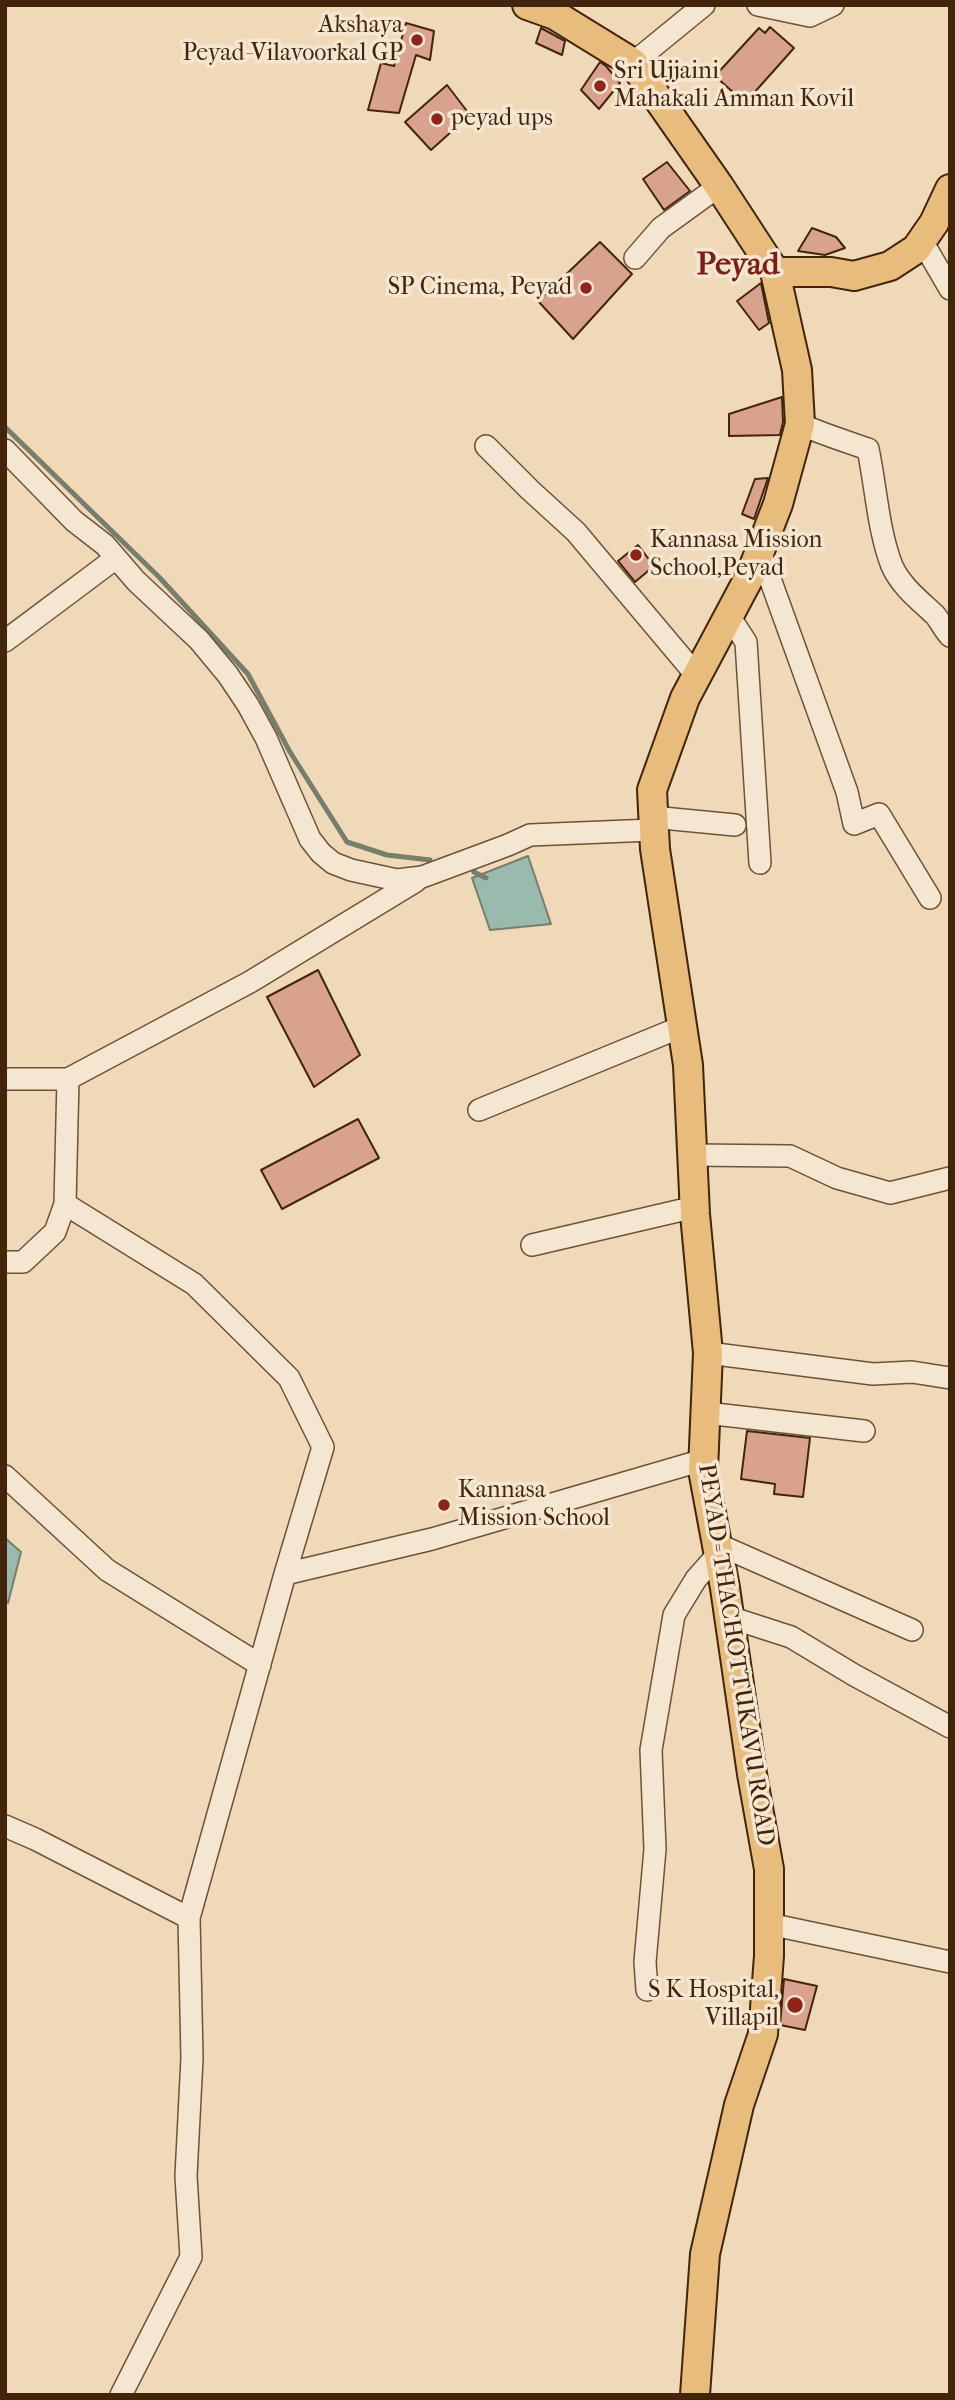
<!DOCTYPE html>
<html>
<head>
<meta charset="utf-8">
<style>
  body { margin:0 }
  #map { position:relative; width:955px; height:2400px; overflow:hidden; background:#f0d9b8; font-family:"IM FELL French Canon",serif }
  canvas { display:block }
  .frame { position:absolute; inset:0; border:7px solid #42250b; pointer-events:none }
</style>
</head>
<body>
<div id="map">
<canvas width="955" height="2400"></canvas>
<div class="frame"></div>
</div>
<script>
const ctx = document.querySelector('canvas').getContext('2d');
ctx.lineJoin = 'round';
function fillPath(path, color) { ctx.fillStyle = color; ctx.fill(path, 'evenodd'); }
function trace(path, color, width, dash) { ctx.strokeStyle = color; ctx.lineWidth = width; ctx.lineCap = dash ? 'butt' : 'round'; ctx.setLineDash(dash || []); ctx.stroke(path); }
function label(font, color, halo, rows, align = 'center') {
  ctx.font = font + ' "IM FELL French Canon",serif'; ctx.lineWidth = 7; ctx.setLineDash([]); ctx.textBaseline = 'middle'; ctx.strokeStyle = halo; ctx.fillStyle = color; for (const [text, x, y, turn = 0] of rows) {
    ctx.save(); ctx.translate(x, y); ctx.rotate((+turn || 0) * Math.PI / 180); ctx.textAlign = isNaN(turn) ? turn : align; if (halo) ctx.strokeText(text, 0, 0); ctx.fillText(text, 0, 0); ctx.restore();
  }
}
const water = new Path2D(`
  M 528,856 L 551,924 L 490,930 L 472,878 Z
  M 5,1538 L 21,1552 L 8,1603 L 5,1601 Z`);
const stream = new Path2D(`
  M 5,427 L 159,577 L 248,674 L 290,752 L 347,842 L 387,855 L 430,860
  M 474,872 L 486,878`);
const building = new Path2D(`
  M 406,23 L 434,31 L 430,60 L 416,55 L 399,113 L 368,110 L 381,63 L 394,66 Z
  M 770,27 L 794,48 L 745,103 L 715,76 L 759,28 L 765,33 Z
  M 541,28 L 565,41 L 562,55 L 536,43 Z
  M 600,62 L 606,66 L 620,83 L 599,109 L 581,90 Z
  M 447,85 L 470,115 L 431,150 L 405,122 Z
  M 667,162 L 690,191 L 664,210 L 643,179 Z
  M 812,228 L 836,237 L 845,248 L 825,255 L 798,251 Z
  M 600,242 L 632,274 L 573,339 L 538,301 Z
  M 761,283 L 769,323 L 759,330 L 737,301 Z
  M 782,397 L 783,422 L 780,435 L 729,436 L 729,414 Z
  M 768,478 L 754,519 L 742,514 L 755,479 Z
  M 638,545 L 654,566 L 635,582 L 618,561 Z
  M 318,970 L 360,1055 L 314,1087 L 267,997 Z
  M 358,1119 L 379,1158 L 282,1209 L 261,1170 Z
  M 747,1431 L 810,1438 L 803,1497 L 774,1494 L 775,1484 L 741,1479 Z
  M 784,1979 L 817,1986 L 805,2030 L 780,2025 Z`);
const minor = new Path2D(`
  M 758,5 L 810,16 L 833,5
  M 633,63 L 704,5
  M 922,241 L 950,289
  M 635,258 L 661,228 L 719,186
  M 800,424 C 822,434 845,441 868,449 C 876,487 878,530 892,566 C 901,586 919,600 935,615 C 938,618 945,631 950,636
  M 486,446 L 530,490 L 576,532 L 697,676
  M 5,450 L 74,521 L 105,545 L 136,581 L 199,640 L 228,675 L 248,705 L 266,738 L 310,839 L 321,853 L 333,863 L 351,870 L 397,880 L 422,877 L 508,845 L 530,835 L 652,830
  M 760,551 L 847,792 L 854,824 L 879,814 L 930,898
  M 729,616 L 746,642 L 760,863
  M 5,641 L 116,558
  M 652,817 L 735,825
  M 5,1079 L 68,1079 L 250,982 L 416,881
  M 479,1110 L 681,1027
  M 692,1155 L 790,1156 L 837,1178 L 890,1193 L 950,1178
  M 65,1204 L 194,1284 L 289,1378 L 323,1447 L 285,1574
  M 532,1245 L 695,1207
  M 5,1262 L 23,1262 L 55,1232 L 65,1204 L 68,1079
  M 708,1353 L 873,1374 L 912,1372 L 950,1378
  M 706,1413 L 864,1431
  M 5,1476 L 107,1570 L 260,1665
  M 717,1544 L 912,1630
  M 729,1617 L 791,1637 L 854,1675 L 950,1727
  M 5,1826 L 35,1839 L 189,1918 L 285,1574 L 432,1539 L 703,1460
  M 769,1924 L 950,1962
  M 647,1990 L 645,1962 L 655,1849 L 651,1750 L 674,1615 L 696,1579 L 719,1553
  M 121,2395 L 191,2257 L 186,2176 L 192,2058 L 189,1918`);
const major = new Path2D(`
  M 527,5 L 555,15 L 633,63 L 719,186 L 775,272 L 797,370 L 800,424 L 778,504 L 751,574 L 685,698 L 652,790 L 655,849 L 688,1065 L 695,1214 L 708,1353 L 703,1470 L 725,1588 L 752,1774 L 769,1869 L 769,1956 L 763,2034 L 739,2105 L 705,2254 L 695,2395
  M 775,272 L 831,272 L 854,276 L 890,266 L 916,249 L 934,223 L 950,189`);
const markers = [
  [417,40,7,"#8f2418"],
  [600,86,7,"#8f2418"],
  [437,119,7,"#8f2418"],
  [586,288,7,"#8f2418"],
  [636,555,7,"#8f2418"],
  [444,1505,7,"#8f2418"],
  [795,2005,9,"#8f2418"]
];
const poiNames = [
  ["Akshaya",403,26,"right"],
  ["Peyad-Vilavoorkal GP",403,54,"right"],
  ["Sri Ujjaini",614,72],
  ["Mahakali Amman Kovil",614,100],
  ["peyad ups",451,119],
  ["SP Cinema, Peyad",572,288,"right"],
  ["Kannasa Mission",650,541],
  ["School,Peyad",650,569],
  ["Kannasa",458,1491],
  ["Mission School",458,1519],
  ["S K Hospital,",779,1991,"right"],
  ["Villapil",779,2019,"right"]
];
const streetNames = [
  ["PEYAD=THACHOTTUKAVU ROAD",735,1655,81]
];
const districtNames = [
  ["Peyad",738,266]
];
fillPath(water, '#9abaad');
trace(water, '#777e6c', 2);
trace(stream, '#777e6c', 5);
fillPath(building, '#d9a28f');
trace(building, '#42250b', 2);
trace(minor, '#6e5236', 24);
trace(major, '#42250b', 32);
trace(minor, '#f5e6d1', 21);
trace(major, '#e8bc7c', 28);
for (const [x, y, r, color] of markers) { const dot = new Path2D(); dot.arc(x, y, r, 0, 2 * Math.PI); ctx.fillStyle = color; ctx.fill(dot); trace(dot, '#f5e6d1', 2.5); }
label('24px', '#42250b', '#f5e6d1', poiNames, 'left');
label('24px', '#42250b', '#f5e6d1', streetNames);
label('bold 32px', '#7a1f14', '#f5e6d1', districtNames);
</script>
</body>
</html>
